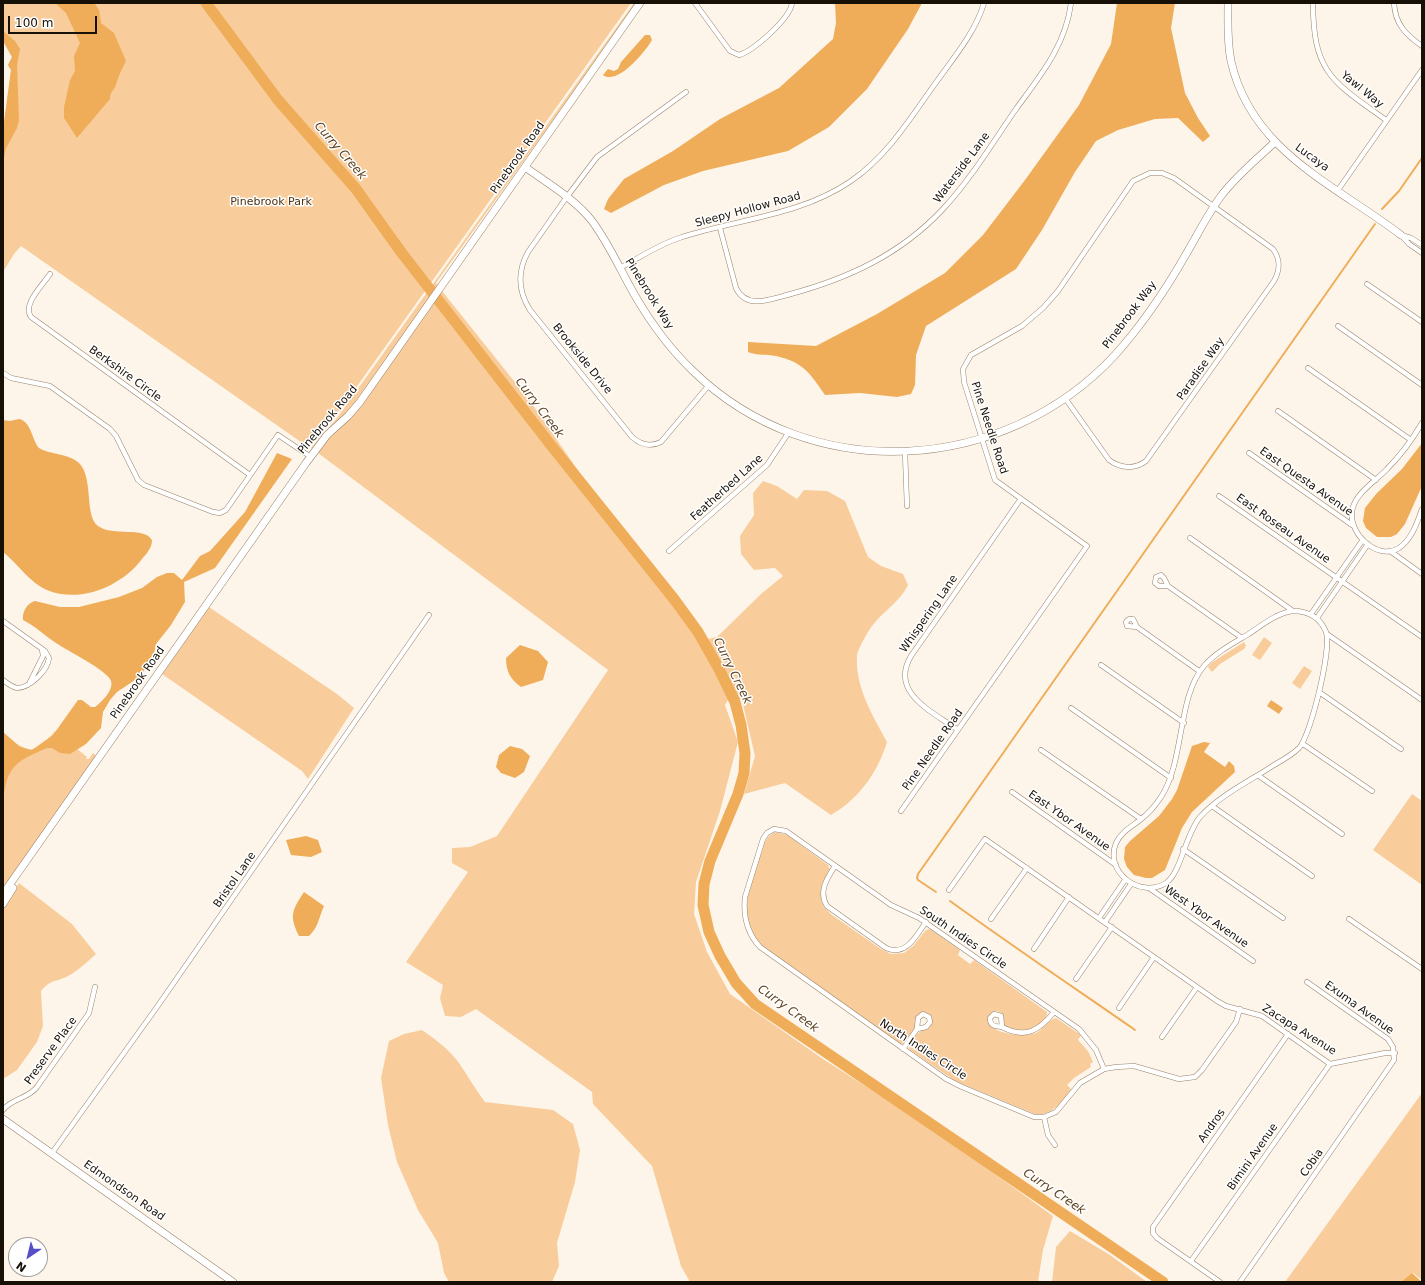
<!DOCTYPE html>
<html>
<head>
<meta charset="utf-8">
<style>
  body { margin:0 }
  #map { position:relative; width:1425px; height:1285px; overflow:hidden; background:#fef5ea; font-family:"DejaVu Sans",sans-serif }
  canvas { display:block }
  .frame { position:absolute; inset:0; border:4px solid #171007; pointer-events:none }
  .north { position:absolute; left:8px; top:1237px; width:40px; height:40px; box-sizing:border-box; background:#fff; border:1px solid #a29f9c; border-radius:50%; rotate:215deg; font-size:11px; font-weight:700; line-height:16px; text-align:center; color:#171007 }
  .north::after { content:''; display:block; margin:auto; width:14px; height:18px; background:#574fc7; clip-path:polygon(50% 0,100% 100%,50% 72%,0 100%) }
  .scale { position:absolute; left:8px; top:16px; width:89px; height:18px; box-sizing:border-box; border:2px solid #171007; border-top:0; padding-left:5px; font-size:12px; line-height:14px; white-space:nowrap; color:#171007; -webkit-text-stroke:3px #fff; paint-order:stroke }
</style>
</head>
<body>
<div id="map">
<canvas width="1425" height="1285"></canvas>
<div class="frame"></div>
<div class="north">N</div>
<div class="scale">100 m</div>
</div>
<script>
const ctx = document.querySelector('canvas').getContext('2d');
ctx.lineJoin = 'round';
function fillPath(path, color) { ctx.fillStyle = color; ctx.fill(path, 'evenodd'); }
function trace(path, color, width, dash) { ctx.strokeStyle = color; ctx.lineWidth = width; ctx.lineCap = dash ? 'butt' : 'round'; ctx.setLineDash(dash || []); ctx.stroke(path); }
function label(font, color, halo, rows, align = 'center') {
  ctx.font = font + ' "DejaVu Sans",sans-serif'; ctx.lineWidth = 3; ctx.setLineDash([]); ctx.textBaseline = 'middle'; ctx.strokeStyle = halo; ctx.fillStyle = color; for (const [text, x, y, turn = 0] of rows) {
    ctx.save(); ctx.translate(x, y); ctx.rotate((+turn || 0) * Math.PI / 180); ctx.textAlign = isNaN(turn) ? turn : align; if (halo) ctx.strokeText(text, 0, 0); ctx.fillText(text, 0, 0); ctx.restore();
  }
}
const green = new Path2D(`
  M 3,3 L 631,3 L 335,417 L 308,447 L 21,246 L 14,254 L 3,272 L 3,130 L 11,70 L 8,65 L 12,57 L 3,41 Z
  M 634,3 L 637,3 L 436,283 L 438,286 L 353,405 L 313,449 L 311,448 L 337,418 Z
  M 442,291 L 530,401 L 604,508 L 708,639 L 717,637 L 761,594 L 783,576 L 775,568 L 754,570 L 741,554 L 740,536 L 754,515 L 753,493 L 763,481 L 777,486 L 797,499 L 804,490 L 827,491 L 845,501 L 868,557 L 881,566 L 903,574 L 908,585 C 900,602 883,611 872,626 C 868,631 857,651 857,656 C 855,687 873,716 887,742 C 878,772 859,799 831,815 L 785,783 L 744,794 L 755,756 L 742,700 L 731,695 L 725,705 L 738,742 L 720,811 L 696,882 L 694,914 L 707,952 L 730,994 L 823,1059 L 927,1125 L 1053,1216 L 1043,1250 L 1038,1282 L 690,1282 L 681,1266 L 652,1166 L 593,1104 L 592,1092 L 476,1009 L 461,1017 L 445,1016 L 440,998 L 443,985 L 406,962 L 468,872 L 452,863 L 452,848 L 470,847 L 497,836 L 608,670 L 318,453 Z
  M 209,607 L 337,694 L 354,708 L 308,779 L 302,771 L 162,674 Z
  M 1264,637 L 1272,643 L 1260,660 L 1252,655 Z
  M 1244,642 L 1246,646 L 1244,649 L 1220,664 L 1212,672 L 1208,667 L 1211,663 Z
  M 1304,666 L 1312,671 L 1300,689 L 1292,683 Z
  M 55,731 L 87,757 L 86,759 L 89,759 L 93,753 L 97,756 L 3,889 L 3,732 L 17,744 L 29,750 C 39,748 49,739 55,731 Z
  M 1412,794 L 1422,801 L 1422,885 L 1373,850 Z
  M 775,832 L 787,835 L 828,865 L 830,870 L 821,890 L 821,899 L 824,907 L 832,915 L 881,949 L 891,954 L 904,953 L 913,946 L 926,930 L 930,929 L 960,950 L 958,955 L 970,964 L 974,960 L 1047,1012 C 1048,1031 1018,1033 1005,1026 C 1001,1019 1005,1011 994,1011 L 988,1017 C 987,1034 1023,1038 1036,1033 C 1044,1029 1048,1020 1056,1018 L 1081,1035 L 1078,1040 L 1088,1051 L 1093,1062 L 1090,1064 L 1091,1067 L 1074,1078 L 1067,1085 L 1071,1089 C 1061,1103 1055,1113 1037,1115 L 955,1081 L 909,1049 C 910,1040 919,1031 926,1028 L 931,1017 L 926,1013 L 923,1012 L 918,1014 L 915,1028 L 904,1043 L 900,1044 L 768,952 C 731,916 752,884 765,842 L 768,837 Z
  M 19,883 L 72,924 L 96,954 C 87,962 79,970 68,976 C 55,983 52,978 41,991 L 43,1026 L 37,1042 L 17,1070 L 3,1079 L 3,910 Z
  M 422,1030 C 435,1039 449,1049 459,1063 C 468,1076 475,1089 485,1102 L 553,1110 L 573,1124 L 580,1150 L 575,1182 L 557,1243 L 559,1266 L 552,1282 L 449,1282 L 444,1273 L 438,1243 L 418,1210 L 397,1162 L 388,1125 L 381,1078 L 389,1041 L 404,1034 Z
  M 1422,1093 L 1422,1280 L 1413,1273 L 1401,1282 L 1285,1282 Z
  M 1070,1231 L 1110,1255 L 1147,1282 L 1052,1282 L 1056,1247 Z`);
const water = new Path2D(`
  M 55,3 L 95,4 L 99,10 L 101,23 L 114,33 L 126,61 C 122,69 118,76 116,85 C 114,91 110,91 110,99 L 77,138 L 64,118 L 64,107 L 70,80 L 75,71 L 74,56 L 80,43 L 66,13 Z
  M 835,3 L 922,3 L 908,29 L 867,89 L 829,127 L 788,151 L 703,171 L 664,185 L 611,213 L 604,209 L 608,199 L 624,179 L 673,151 L 720,119 L 779,88 L 833,39 L 836,23 Z
  M 1117,3 L 1175,3 L 1171,28 L 1185,93 L 1198,118 L 1210,136 L 1203,142 L 1178,118 L 1155,119 L 1118,130 L 1096,141 L 1075,172 L 1042,230 L 1016,269 L 926,326 L 916,355 L 915,385 L 911,394 L 897,397 L 860,393 L 825,395 C 810,373 803,362 776,356 C 766,354 758,356 748,352 L 748,342 L 816,346 L 877,314 L 945,273 L 983,235 L 1025,180 L 1079,105 L 1111,44 Z
  M 3,31 L 15,41 L 20,49 L 17,65 L 19,120 L 17,128 L 6,148 L 3,163 L 3,130 L 11,70 L 8,65 L 12,57 L 3,41 Z
  M 645,35 L 650,35 L 652,40 C 646,51 617,86 603,75 L 608,69 L 614,71 L 618,69 L 621,62 Z
  M 19,419 C 31,421 32,440 39,448 C 51,455 68,453 79,463 C 94,478 84,516 98,526 C 113,537 144,526 152,540 C 152,548 147,553 142,559 C 122,586 80,604 47,590 C 30,583 17,563 3,552 L 3,420 L 10,421 Z
  M 1422,443 L 1422,486 L 1405,524 L 1397,534 L 1391,537 L 1377,537 L 1366,528 L 1363,521 L 1365,508 L 1376,494 L 1402,469 Z
  M 277,453 L 292,459 L 215,568 L 184,582 L 185,602 L 171,625 L 156,644 L 154,654 L 141,676 L 117,692 L 110,700 L 103,712 L 101,728 L 86,744 L 70,754 L 60,753 L 52,748 L 47,748 C 14,762 6,767 3,804 L 3,732 L 20,747 L 32,750 L 53,735 L 78,700 L 82,700 L 91,707 L 95,707 C 102,702 116,688 110,679 C 104,669 68,651 56,643 C 44,635 35,626 23,620 C 22,612 27,603 35,601 L 60,607 L 79,607 L 119,597 L 142,588 L 157,577 L 167,573 L 174,573 L 182,580 L 200,556 L 210,551 L 245,512 Z
  M 520,645 L 538,651 L 548,662 L 543,680 L 521,687 C 510,679 506,671 506,658 Z
  M 1271,700 L 1283,708 L 1279,714 L 1267,706 Z
  M 1204,742 L 1210,743 L 1204,752 L 1225,767 L 1229,761 L 1234,766 L 1235,772 L 1192,812 L 1182,828 L 1165,870 L 1152,878 L 1146,878 L 1134,875 L 1127,867 L 1124,859 L 1125,847 L 1130,841 L 1159,816 L 1172,799 L 1177,790 L 1192,746 Z
  M 510,746 L 522,749 L 530,756 L 524,772 L 515,778 L 501,773 L 496,767 L 499,755 Z
  M 306,836 L 318,840 L 322,852 L 311,857 L 291,855 L 286,840 Z
  M 304,892 L 324,906 C 319,917 318,928 309,936 L 299,936 C 289,916 292,910 304,892 Z
  M 1412,1273 L 1422,1282 L 1401,1282 Z`);
const stream = new Path2D(`
  M 1382,209 L 1399,191 L 1422,158
  M 936,892 L 918,880 L 917,878 L 918,874 L 1375,224
  M 950,901 C 1011,945 1073,987 1135,1030`);
const river = new Path2D(`
  M 206,3 L 278,100 L 356,189 L 401,252 L 550,444 L 674,599 L 698,632 L 719,669 L 735,702 L 741,725 L 745,753 L 744,773 L 738,794 L 710,861 L 704,884 L 703,905 L 709,932 L 720,956 L 736,983 L 755,1004 L 1163,1282`);
const street = new Path2D(`
  M 695,3 L 730,51 L 739,55 C 753,51 790,19 792,3
  M 1313,3 C 1313,73 1333,82 1386,120
  M 1394,3 C 1395,24 1406,35 1422,46
  M 686,92 L 597,157 L 566,198 L 528,252 C 517,272 518,291 530,310 L 632,437 C 641,445 651,447 661,442 L 709,385
  M 1338,190 L 1422,70
  M 720,228 L 736,288 C 746,309 769,300 787,295 C 847,279 900,255 943,209 C 971,179 993,142 1016,109 C 1040,76 1066,45 1071,3
  M 1401,235 L 1409,244 L 1422,253
  M 1401,235 L 1411,238 L 1422,245
  M 620,268 C 639,258 658,245 679,238 C 737,219 800,216 851,181 C 886,157 908,122 932,88 C 950,62 975,34 984,3
  M 50,274 C 43,285 22,304 31,317 L 250,475
  M 1367,284 L 1422,322
  M 1338,326 L 1422,385
  M 1308,368 L 1411,440
  M 3,373 L 11,378 L 50,386 L 110,429 L 116,436 L 138,480 L 144,485 L 213,512 L 220,513 L 226,510 L 278,435 L 311,457
  M 1278,411 L 1376,480
  M 1422,423 C 1412,440 1401,455 1387,469 C 1376,481 1358,491 1353,507 C 1345,531 1377,562 1399,548 C 1412,539 1417,523 1422,509
  M 905,452 L 907,506
  M 1249,453 L 1352,525
  M 1219,496 L 1422,637
  M 1190,538 L 1293,611
  M 669,551 L 767,465 L 789,432
  M 1390,551 L 1422,574
  M 1161,575 L 1164,578 L 1168,586 L 1159,586 L 1155,583 L 1156,577 Z
  M 1168,586 L 1242,638
  M 1293,611 C 1308,611 1320,617 1326,632 C 1332,648 1311,735 1299,748 C 1292,755 1283,760 1274,765 C 1250,781 1220,795 1200,817 C 1185,835 1181,873 1166,883 C 1140,899 1104,872 1116,843 C 1121,832 1131,827 1140,820 C 1148,814 1155,806 1161,797 C 1185,760 1177,697 1204,666 C 1215,653 1232,644 1247,635 C 1261,626 1276,613 1293,611 Z
  M 1311,614 L 1362,541
  M 1317,618 L 1368,544
  M 1129,619 L 1133,619 L 1137,627 L 1127,626 L 1126,622 Z
  M 3,621 L 45,651 L 49,658 C 48,670 30,688 17,688 C 12,687 7,683 3,680
  M 1137,627 L 1199,671
  M 1327,634 L 1422,700
  M 1101,665 L 1184,723
  M 30,682 L 43,656 L 42,649
  M 1319,692 L 1401,749
  M 1071,708 L 1171,778
  M 958,730 C 933,712 889,693 911,656 L 1020,500
  M 1303,744 L 1372,791
  M 1041,750 L 1141,819
  M 1259,776 L 1342,834
  M 1012,792 L 1116,865
  M 1212,806 L 1312,876
  M 901,811 L 1087,546 L 995,480 L 964,382 L 963,369 L 971,355 L 1022,326 L 1043,308 L 1058,291 L 1133,181 L 1150,173 L 1162,173 L 1174,178 L 1273,249 C 1281,260 1280,270 1274,281 L 1146,461 C 1134,470 1120,468 1109,460 L 1065,398
  M 1183,849 L 1283,918
  M 835,866 C 827,878 818,892 827,906 L 886,948 C 906,957 916,936 926,922
  M 1149,888 L 1253,961
  M 949,890 L 985,839 L 1217,1001 L 1226,1006 L 1262,1016 L 1330,1064 L 1385,1053 L 1395,1053
  M 1099,918 L 1125,880
  M 991,919 L 1027,868
  M 1349,919 L 1422,969
  M 1105,922 L 1131,884
  M 1034,949 L 1069,897
  M 1076,979 L 1112,927
  M 1119,1008 L 1154,957
  M 923,1014 L 929,1017 L 930,1022 L 926,1027 L 917,1029 L 918,1018 Z
  M 994,1014 L 1001,1016 L 1002,1027 C 996,1026 990,1027 990,1018 Z
  M 1002,1027 C 1025,1039 1039,1031 1054,1012
  M 1162,1037 L 1197,987
  M 903,1049 L 917,1029
  M 1104,1069 L 1096,1050 L 1079,1029 L 919,918 L 891,905 L 786,831 L 774,829 L 767,833 L 763,839 L 745,897 C 743,916 747,933 760,947 L 946,1079 L 962,1087 L 1034,1117 L 1044,1117 L 1056,1112 L 1080,1083 L 1104,1069 L 1116,1067 L 1134,1066 L 1179,1079 L 1195,1077 L 1202,1070 L 1236,1022 L 1240,1009
  M 3,1110 C 12,1098 28,1099 37,1087 L 89,1013 L 95,987
  M 1044,1117 L 1048,1135 L 1055,1145
  M 52,1153 L 157,1007 L 429,615
  M 1191,1261 L 1330,1064
  M 1220,1282 L 1157,1238 L 1153,1233 L 1153,1227 L 1288,1034
  M 1240,1282 L 1394,1060 L 1393,1047 L 1388,1039 L 1307,982`);
const secondary = new Path2D(`
  M 1228,3 C 1228,22 1227,42 1231,61 C 1251,151 1334,184 1401,235
  M 525,167 C 546,182 576,200 592,221 C 610,245 622,274 637,299 C 653,326 671,350 693,371 C 811,486 1004,475 1115,355 C 1141,326 1165,291 1185,256 C 1197,236 1207,215 1221,196 C 1236,176 1257,159 1275,142
  M 3,894 L 306,463 L 327,435 L 348,416 L 360,402 L 640,3
  M 3,904 L 13,888
  M 3,1119 L 233,1282`);
const streetNames = [
  ["Yawl Way",1362,90,39],
  ["Pinebrook Road",518,158,-55],
  ["Lucaya",1312,158,36],
  ["Waterside Lane",962,168,-53],
  ["Sleepy Hollow Road",748,210,-15],
  ["Pinebrook Way",649,294,58],
  ["Pinebrook Way",1130,315,-53],
  ["Brookside Drive",582,359,51],
  ["Paradise Way",1201,369,-55],
  ["Berkshire Circle",125,374,36],
  ["Pinebrook Road",328,420,-50],
  ["Pine Needle Road",989,428,72],
  ["East Questa Avenue",1306,482,35],
  ["Featherbed Lane",727,488,-42],
  ["East Roseau Avenue",1283,529,35],
  ["Whispering Lane",929,614,-55],
  ["Pinebrook Road",138,683,-55],
  ["Pine Needle Road",933,750,-55],
  ["East Ybor Avenue",1069,821,35],
  ["Bristol Lane",235,880,-55],
  ["West Ybor Avenue",1206,917,35],
  ["South Indies Circle",963,938,34],
  ["Exuma Avenue",1359,1008,36],
  ["Zacapa Avenue",1299,1030,32],
  ["North Indies Circle",923,1050,33],
  ["Preserve Place",51,1051,-54],
  ["Andros",1212,1126,-55],
  ["Bimini Avenue",1253,1157,-55],
  ["Cobia",1312,1163,-55],
  ["Edmondson Road",124,1191,35]
];
const parkNames = [
  ["Pinebrook Park",271,202]
];
const waterNames = [
  ["Curry Creek",340,151,49],
  ["Curry Creek",539,408,53],
  ["Curry Creek",732,671,64],
  ["Curry Creek",788,1009,36],
  ["Curry Creek",1054,1192,34]
];
fillPath(green, '#f8cd9b');
fillPath(water, '#efad59');
trace(stream, '#efad59', 2);
trace(river, '#efad59', 11);
trace(street, '#97826a', 5.5);
trace(secondary, '#97826a', 8);
trace(street, '#fff', 4.5);
trace(secondary, '#fff', 7);
label('11px', '#171007', '#fff', streetNames);
label('11px', '#4e3310', '#fff', parkNames);
label('italic 12px', '#5f4321', '#fff', waterNames);
</script>
</body>
</html>
